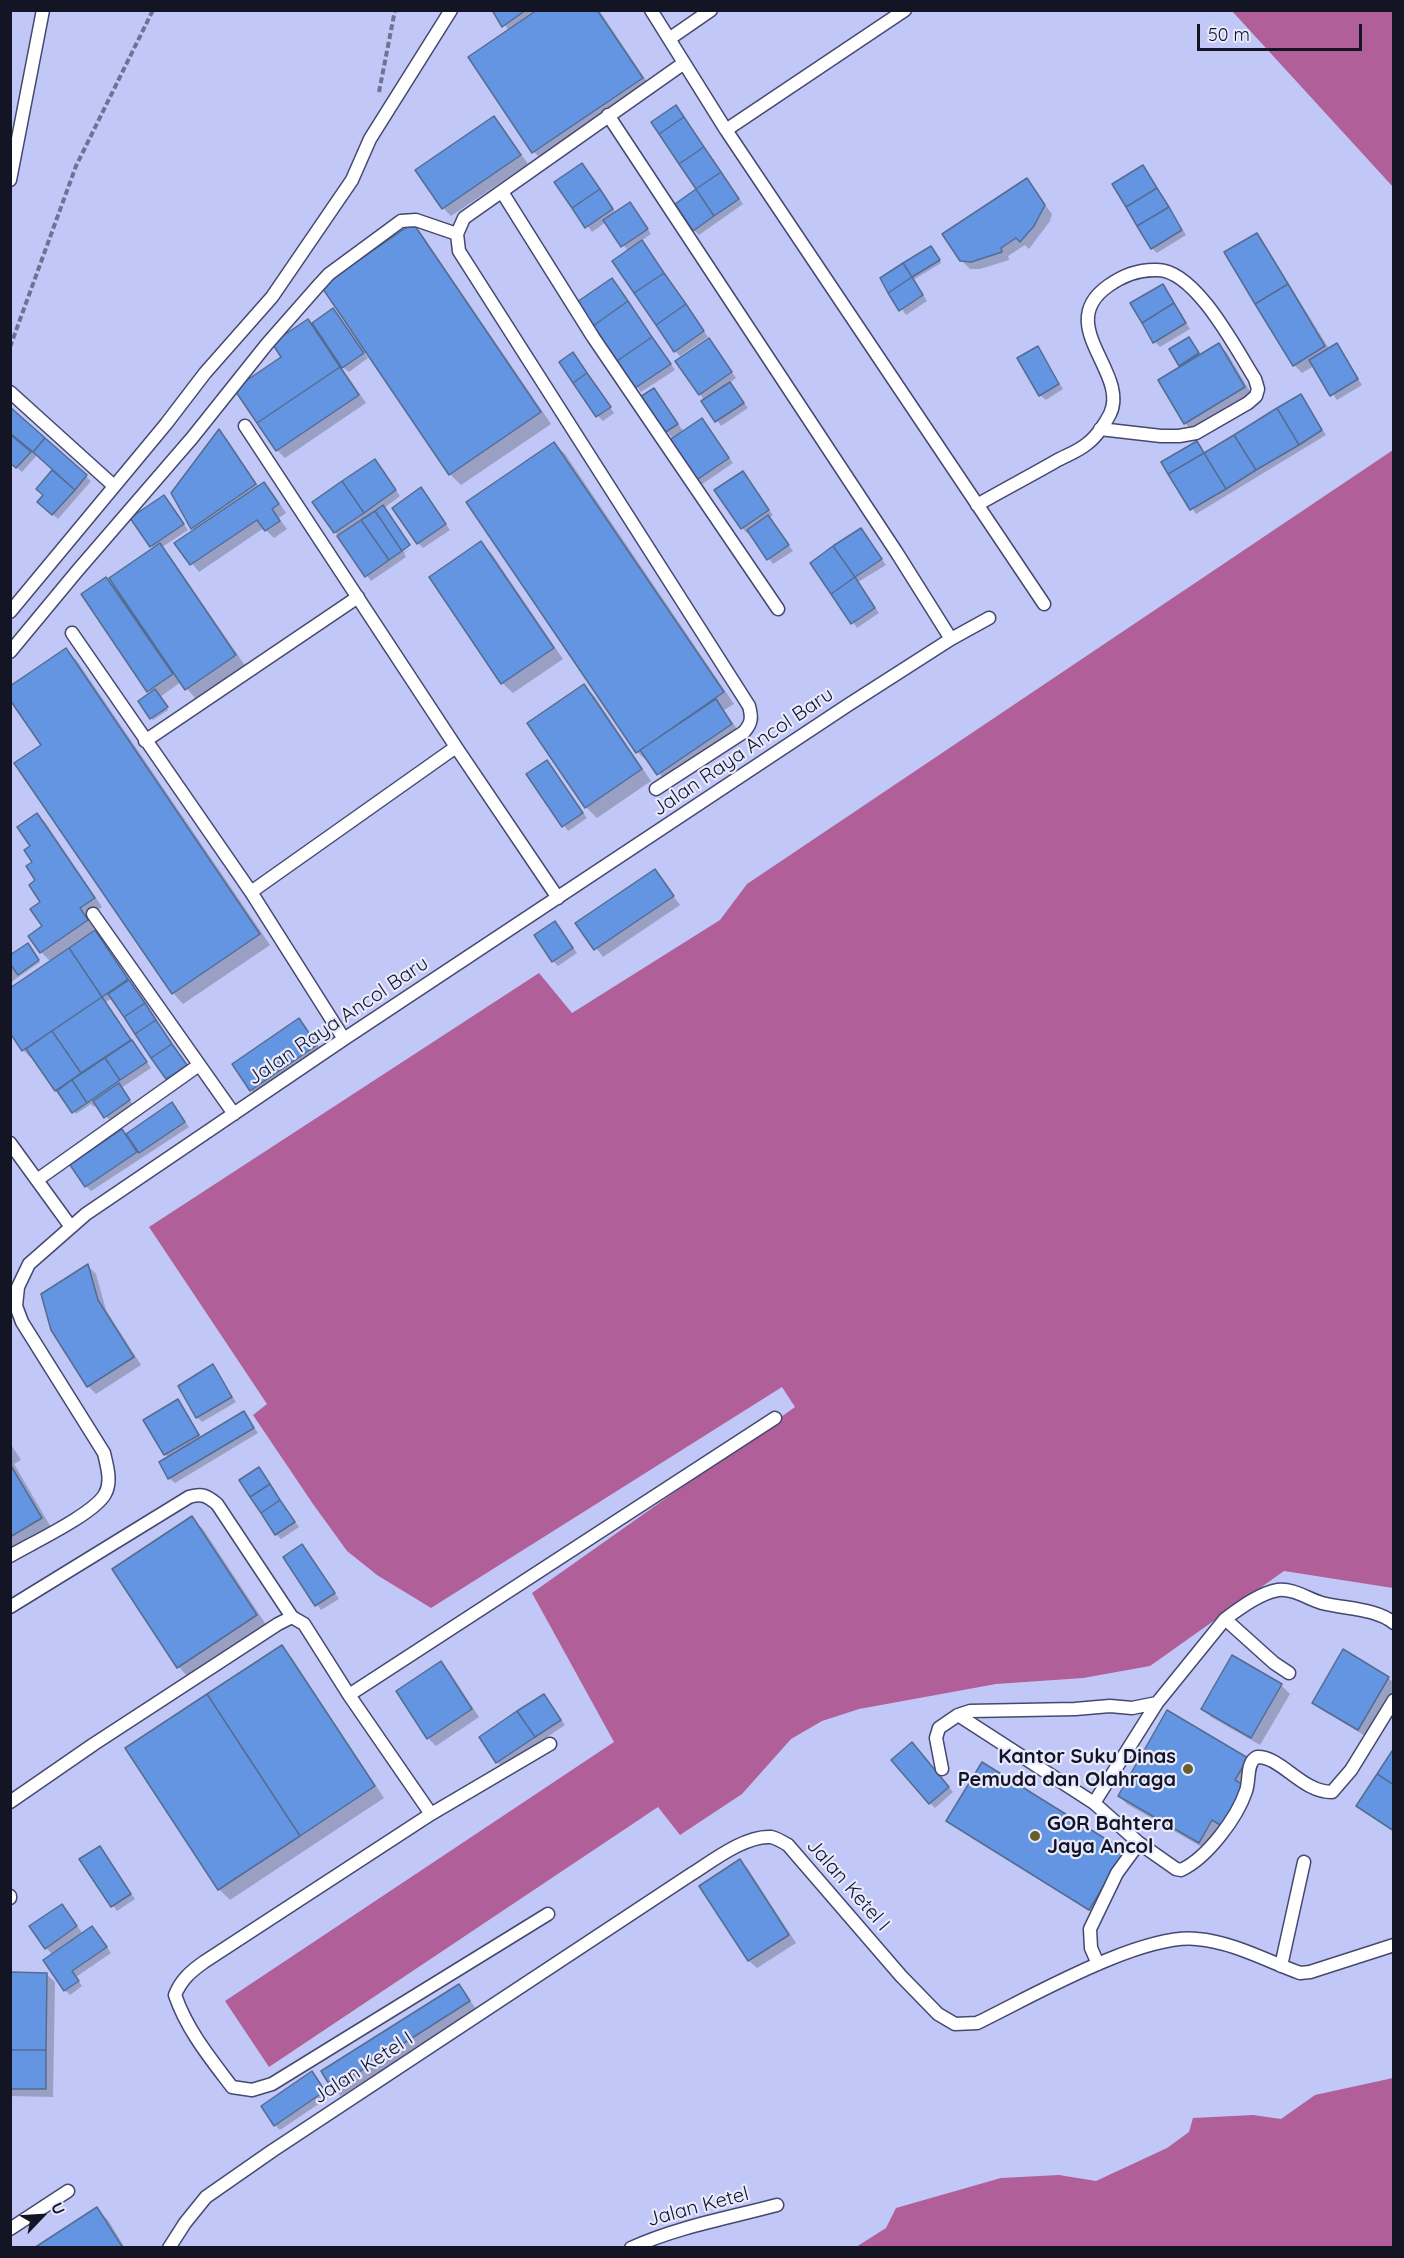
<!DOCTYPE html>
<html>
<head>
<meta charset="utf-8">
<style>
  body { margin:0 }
  #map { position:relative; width:1404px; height:2258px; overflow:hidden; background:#c1c7f6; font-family:Quicksand,sans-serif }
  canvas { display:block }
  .frame { position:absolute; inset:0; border:12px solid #131424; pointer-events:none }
  .north { position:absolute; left:12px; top:2186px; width:60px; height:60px; -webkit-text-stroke:4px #e7eafe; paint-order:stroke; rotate:65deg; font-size:16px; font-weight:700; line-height:24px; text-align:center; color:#131424 }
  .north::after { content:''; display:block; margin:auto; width:21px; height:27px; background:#131424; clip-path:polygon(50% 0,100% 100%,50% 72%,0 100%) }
  .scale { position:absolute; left:1197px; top:24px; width:165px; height:27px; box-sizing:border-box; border:3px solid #131424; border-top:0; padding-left:8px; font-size:18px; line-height:21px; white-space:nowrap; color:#131424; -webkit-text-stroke:4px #e7eafe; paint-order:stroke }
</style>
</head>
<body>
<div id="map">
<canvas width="1404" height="2258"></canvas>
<div class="frame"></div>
<div class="north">U</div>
<div class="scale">50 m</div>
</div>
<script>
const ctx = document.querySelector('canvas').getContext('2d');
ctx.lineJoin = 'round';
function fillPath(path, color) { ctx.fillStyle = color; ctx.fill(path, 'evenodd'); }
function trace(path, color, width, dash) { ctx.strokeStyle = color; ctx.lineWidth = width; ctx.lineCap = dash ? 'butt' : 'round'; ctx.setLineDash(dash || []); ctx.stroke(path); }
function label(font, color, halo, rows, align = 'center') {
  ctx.font = font + ' Quicksand,sans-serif'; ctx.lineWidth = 4.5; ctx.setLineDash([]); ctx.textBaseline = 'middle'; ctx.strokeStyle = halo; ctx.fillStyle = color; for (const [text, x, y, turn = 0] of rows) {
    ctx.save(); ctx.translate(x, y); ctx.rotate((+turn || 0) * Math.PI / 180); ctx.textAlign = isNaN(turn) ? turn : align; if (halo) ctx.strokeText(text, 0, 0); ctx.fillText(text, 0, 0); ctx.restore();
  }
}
const water = new Path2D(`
  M 1232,11 L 1393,11 L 1393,187 L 1383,176 Z
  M 1393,450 L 1393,1588 L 1284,1571 L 1150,1666 L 1083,1678 L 996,1684 L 859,1709 L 822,1721 L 791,1739 L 742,1794 L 680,1835 L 658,1807 L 269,2067 L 225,2001 L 614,1742 L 532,1593 L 795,1407 L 782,1387 L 431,1608 L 377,1575 L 347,1551 L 313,1504 L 253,1415 L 267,1404 L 149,1227 L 539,973 L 572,1013 L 720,920 L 747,884 Z
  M 1393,2078 L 1393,2247 L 856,2247 L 886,2228 L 896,2208 L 1001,2178 L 1059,2175 L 1096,2181 L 1167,2148 L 1189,2132 L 1193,2118 L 1253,2115 L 1281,2119 L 1315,2095 Z`);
const shadow = new Path2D(`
  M 495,10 L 599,10 L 652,89 L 544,162 L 534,152 L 509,31 Z
  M 494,117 L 501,125 L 528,164 L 451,216 L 443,208 Z
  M 686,121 L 743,204 L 699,235 L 694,230 L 698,189 Z
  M 1143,167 L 1186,235 L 1157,253 L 1152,248 Z
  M 587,170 L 616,213 L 634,209 L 651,234 L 641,241 L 708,337 L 680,356 L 675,351 L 628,251 L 606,222 L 592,232 L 556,182 Z
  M 1026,180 L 1052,214 L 1050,221 L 1029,249 L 1025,245 L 1008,256 L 1009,260 L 980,269 L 970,269 L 961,260 Z
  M 413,225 L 423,236 L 551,424 L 461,485 L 450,474 L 323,286 Z
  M 1256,235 L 1264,243 L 1329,349 L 1336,345 L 1341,350 L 1362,385 L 1337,400 L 1314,366 L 1302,373 L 1294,365 Z
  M 933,250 L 941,263 L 913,280 L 927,301 L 906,315 L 882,279 Z
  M 612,279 L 675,370 L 641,392 L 579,302 Z
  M 1162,286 L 1190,329 L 1160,347 L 1155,342 Z
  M 333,310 L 368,358 L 349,372 L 340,365 L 366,403 L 285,458 L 277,450 L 308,321 L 317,330 Z
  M 709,340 L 736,378 L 729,383 L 748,408 L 721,426 L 700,394 Z
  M 1191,341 L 1201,356 L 1219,345 L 1227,353 L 1252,395 L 1193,431 L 1185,423 L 1182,367 L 1180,365 Z
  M 1037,348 L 1063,389 L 1046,400 L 1040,395 Z
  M 589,377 L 614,413 L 603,421 L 598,416 Z
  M 654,390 L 684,432 L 702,420 L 733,463 L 701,485 L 696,480 L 673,439 L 642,398 Z
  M 1301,396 L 1326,435 L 1196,514 L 1163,463 L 1196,443 L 1205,454 Z
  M 10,409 L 91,481 L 58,519 L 44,507 L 45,495 L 38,489 L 54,470 L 37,455 L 22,472 L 10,462 L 10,438 L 14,434 Z
  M 219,431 L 227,439 L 259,487 L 264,484 L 272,492 L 286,513 L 279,518 L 287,529 L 274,538 L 264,528 L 199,572 L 176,544 L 195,531 L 192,528 Z
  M 554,443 L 565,454 L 734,704 L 724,710 L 739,732 L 666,782 L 650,761 L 648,762 L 637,752 Z
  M 375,461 L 400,496 L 384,508 L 401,550 L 404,552 L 411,548 L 404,553 L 406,557 L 371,581 L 335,532 Z
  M 742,473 L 773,515 L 769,518 L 793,551 L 773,564 L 749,532 L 747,533 L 742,528 Z
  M 426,494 L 450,530 L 423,548 L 418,543 Z
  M 164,497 L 188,530 L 162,547 L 170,556 L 246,667 L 197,700 L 181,682 L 160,697 L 168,710 L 153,720 L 151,718 L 151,694 L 106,579 L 116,588 L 154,549 L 132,518 Z
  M 865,535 L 886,565 L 858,582 L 879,613 L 857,628 L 812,563 Z
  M 481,543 L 492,554 L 563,659 L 513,693 L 502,683 Z
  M 66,650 L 77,661 L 270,945 L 183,1004 L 173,993 L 43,745 Z
  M 584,686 L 595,697 L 651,781 L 597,818 L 586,807 Z
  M 547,762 L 587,818 L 568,831 L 528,775 Z
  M 37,815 L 45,822 L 102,907 L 87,917 L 95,929 L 93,930 L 100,937 L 191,1071 L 172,1083 L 112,998 L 106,1002 L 151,1068 L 121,1088 L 134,1106 L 111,1122 L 97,1105 L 94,1107 L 91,1104 L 76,1114 L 33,1056 L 31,1058 L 23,1050 L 51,962 L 41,952 L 44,927 L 42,902 L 32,846 Z
  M 655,871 L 680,905 L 603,957 L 578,924 Z
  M 555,923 L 577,953 L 558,966 L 553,961 Z
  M 30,947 L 40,962 L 10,983 L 10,957 Z
  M 299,1020 L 324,1053 L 259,1098 L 251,1090 Z
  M 172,1104 L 189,1127 L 91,1191 L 86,1186 L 122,1131 L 130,1140 Z
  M 88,1266 L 96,1274 L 106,1310 L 141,1365 L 96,1394 L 88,1386 Z
  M 213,1366 L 236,1402 L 202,1422 L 197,1417 Z
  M 178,1401 L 202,1438 L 244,1413 L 258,1433 L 175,1483 L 169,1478 L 168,1458 L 165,1454 Z
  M 10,1443 L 21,1460 L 14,1464 L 52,1529 L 10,1554 Z
  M 282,1504 L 299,1527 L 281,1539 L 276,1534 Z
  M 192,1518 L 203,1529 L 267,1626 L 189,1678 L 179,1667 L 115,1570 Z
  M 302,1546 L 339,1599 L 321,1610 L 285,1558 Z
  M 281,1647 L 292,1658 L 384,1798 L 230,1900 L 219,1889 Z
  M 1233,1657 L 1282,1686 L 1290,1694 L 1260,1745 L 1211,1717 L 1203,1709 Z
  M 441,1663 L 449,1671 L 479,1717 L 436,1746 L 428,1738 Z
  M 1388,1678 L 1394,1683 L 1394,1690 L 1367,1737 L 1322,1710 L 1314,1703 Z
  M 544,1696 L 565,1725 L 502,1767 L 497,1762 Z
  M 917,1749 L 953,1792 L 935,1808 L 930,1803 Z
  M 1247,1759 L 1244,1787 L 1252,1795 L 1230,1832 L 1221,1827 L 1207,1850 L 1127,1804 L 1119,1796 Z
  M 948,1821 L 1124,1852 L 1129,1857 L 1094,1914 Z
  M 99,1848 L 135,1899 L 117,1911 L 81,1859 Z
  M 740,1861 L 748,1869 L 796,1943 L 757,1968 L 749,1961 L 701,1886 Z
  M 62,1906 L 83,1934 L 97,1933 L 111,1953 L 76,1977 L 82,1986 L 70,1995 L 65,1990 L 53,1955 L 46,1948 Z
  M 10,1974 L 46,1974 L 55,1982 L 53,2097 L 10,2096 Z
  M 459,1986 L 477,2010 L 341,2096 L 333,2088 Z
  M 317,2078 L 329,2097 L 280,2130 L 275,2125 Z
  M 97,2209 L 108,2220 L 125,2248 L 36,2248 Z`);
const building = new Path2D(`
  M 492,10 L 526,10 L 502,27 Z
  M 537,10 L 597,10 L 643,78 L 532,153 L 468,57 Z
  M 676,105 L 684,117 L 659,134 L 651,122 Z
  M 494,116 L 521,155 L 442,209 L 415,170 Z
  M 684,117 L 704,147 L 679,164 L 659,134 Z
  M 704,147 L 721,172 L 696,189 L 679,164 Z
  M 582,163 L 600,189 L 572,208 L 554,182 Z
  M 1143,165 L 1157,188 L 1126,207 L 1112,184 Z
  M 721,172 L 739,199 L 714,216 L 696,189 Z
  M 1027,178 L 1045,205 L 1034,226 L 1020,242 L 1016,238 L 1001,248 L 1002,252 L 971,262 L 960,261 L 942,234 Z
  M 1157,188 L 1169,207 L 1137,226 L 1126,207 Z
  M 600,189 L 613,209 L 585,228 L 572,208 Z
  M 696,189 L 714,216 L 693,231 L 675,204 Z
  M 630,202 L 648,229 L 621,247 L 603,220 Z
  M 1169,207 L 1182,230 L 1151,249 L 1137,226 Z
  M 413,223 L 541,412 L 449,475 L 321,286 Z
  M 1257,233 L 1288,284 L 1255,304 L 1224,252 Z
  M 642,240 L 664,273 L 634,293 L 612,261 Z
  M 931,246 L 940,260 L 912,277 L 903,263 Z
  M 903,263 L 912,277 L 888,293 L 880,278 Z
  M 664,273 L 686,304 L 656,325 L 634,293 Z
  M 912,277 L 923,295 L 899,311 L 888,293 Z
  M 612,278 L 628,301 L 593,326 L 577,302 Z
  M 1163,284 L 1174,303 L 1142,323 L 1130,303 Z
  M 1288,284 L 1325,346 L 1293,366 L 1255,304 Z
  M 628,301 L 652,337 L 617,361 L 593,326 Z
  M 1174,303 L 1186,323 L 1153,343 L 1142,323 Z
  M 686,304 L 704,331 L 674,352 L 656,325 Z
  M 333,308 L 364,353 L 342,368 L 312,323 Z
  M 308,319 L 340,367 L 257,423 L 234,389 L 281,357 L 272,343 Z
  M 652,337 L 671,364 L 635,388 L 617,361 Z
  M 1189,337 L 1199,353 L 1179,366 L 1169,349 Z
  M 709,338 L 732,372 L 699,395 L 675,361 Z
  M 1219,343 L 1245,387 L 1184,424 L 1158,380 Z
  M 1337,343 L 1358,379 L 1330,396 L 1309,360 Z
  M 1038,346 L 1059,384 L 1039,396 L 1017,358 Z
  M 573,352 L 587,373 L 573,383 L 559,362 Z
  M 340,367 L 359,395 L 276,451 L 257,423 Z
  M 587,373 L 611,407 L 596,417 L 573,383 Z
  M 730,382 L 744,403 L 715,422 L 701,401 Z
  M 654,388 L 678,424 L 664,433 L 640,397 Z
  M 1301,394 L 1322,430 L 1299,445 L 1277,408 Z
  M 10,407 L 45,438 L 33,452 L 10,433 Z
  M 1277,408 L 1299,445 L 1256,470 L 1234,435 Z
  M 702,418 L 729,458 L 695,481 L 668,441 Z
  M 219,429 L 256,484 L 191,529 L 171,493 Z
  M 11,435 L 31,452 L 16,468 L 10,463 Z
  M 1234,435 L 1256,470 L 1226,489 L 1204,453 Z
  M 45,438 L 87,475 L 75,490 L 33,452 Z
  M 1197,441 L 1204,453 L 1168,474 L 1161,462 Z
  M 554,442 L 724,692 L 636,753 L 466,502 Z
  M 1204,453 L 1226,489 L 1190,510 L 1168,474 Z
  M 375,459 L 396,490 L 364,513 L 342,481 Z
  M 52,470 L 75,490 L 52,515 L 37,502 L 43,495 L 36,489 Z
  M 743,471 L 769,510 L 741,529 L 714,490 Z
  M 342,481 L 364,513 L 334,533 L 312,502 Z
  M 264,482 L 279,504 L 272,509 L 280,521 L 265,531 L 257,520 L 190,565 L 174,543 Z
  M 421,487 L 446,524 L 417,544 L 392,508 Z
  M 164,495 L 184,524 L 150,547 L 130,518 Z
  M 383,505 L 410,545 L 402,551 L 375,511 Z
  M 375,511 L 402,551 L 389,560 L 361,520 Z
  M 768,515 L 789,545 L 767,560 L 747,530 Z
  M 361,520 L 389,560 L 365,577 L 337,536 Z
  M 861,528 L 882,559 L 855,577 L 833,546 Z
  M 481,541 L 554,648 L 501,684 L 429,577 Z
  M 160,543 L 236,655 L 185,690 L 109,578 Z
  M 833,546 L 855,577 L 831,594 L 810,563 Z
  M 106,577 L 173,674 L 147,692 L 81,594 Z
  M 855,577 L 875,608 L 851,624 L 831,594 Z
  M 66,648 L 260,934 L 172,994 L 14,763 L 41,745 L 10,700 L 10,686 Z
  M 584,684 L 642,769 L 585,808 L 527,723 Z
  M 155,689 L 168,707 L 150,719 L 138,701 Z
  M 716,699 L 732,724 L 657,775 L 640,750 Z
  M 547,760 L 583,813 L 562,827 L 526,774 Z
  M 37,813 L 95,898 L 80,908 L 88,920 L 40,953 L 28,936 L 42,926 L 30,909 L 40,902 L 29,885 L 35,880 L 26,866 L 32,862 L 24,850 L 30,846 L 17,827 Z
  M 655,869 L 674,896 L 594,950 L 575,923 Z
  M 555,921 L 573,948 L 552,962 L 534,935 Z
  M 95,930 L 128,979 L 102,997 L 69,948 Z
  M 28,943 L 39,960 L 18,975 L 10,964 L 10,955 Z
  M 69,948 L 102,997 L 22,1051 L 10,1033 L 10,988 Z
  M 129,980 L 145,1003 L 124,1017 L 108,994 Z
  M 102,997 L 131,1040 L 81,1073 L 52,1031 Z
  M 145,1003 L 156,1020 L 135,1034 L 124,1017 Z
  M 299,1018 L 317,1045 L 250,1091 L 232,1064 Z
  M 156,1020 L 172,1044 L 151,1058 L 135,1034 Z
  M 52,1031 L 81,1073 L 55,1091 L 26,1049 Z
  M 132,1040 L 147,1062 L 120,1080 L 105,1058 Z
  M 172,1044 L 187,1065 L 166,1079 L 151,1058 Z
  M 105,1058 L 120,1080 L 87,1103 L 72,1080 Z
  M 72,1080 L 87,1103 L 72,1113 L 57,1091 Z
  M 119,1083 L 130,1100 L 104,1118 L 93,1101 Z
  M 172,1102 L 185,1122 L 139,1153 L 126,1134 Z
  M 122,1129 L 137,1152 L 85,1187 L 70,1165 Z
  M 88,1264 L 98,1300 L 134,1357 L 87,1387 L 51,1330 L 41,1294 Z
  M 213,1364 L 232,1397 L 196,1418 L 178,1386 Z
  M 178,1399 L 199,1435 L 164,1455 L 143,1420 Z
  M 244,1411 L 254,1428 L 168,1479 L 159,1462 Z
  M 10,1464 L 42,1518 L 10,1537 Z
  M 259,1467 L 270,1484 L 250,1497 L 239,1480 Z
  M 270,1484 L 280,1500 L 261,1513 L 250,1497 Z
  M 280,1500 L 295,1522 L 275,1535 L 261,1513 Z
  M 192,1516 L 257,1615 L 177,1668 L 112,1569 Z
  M 302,1544 L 335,1593 L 315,1606 L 283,1557 Z
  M 282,1645 L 375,1786 L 300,1836 L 207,1694 Z
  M 1343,1649 L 1389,1677 L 1358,1730 L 1312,1703 Z
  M 1232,1655 L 1282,1684 L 1251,1738 L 1201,1709 Z
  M 441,1661 L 472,1709 L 427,1739 L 396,1691 Z
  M 207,1694 L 300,1836 L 218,1890 L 125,1748 Z
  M 544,1694 L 561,1720 L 535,1737 L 517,1711 Z
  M 1167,1710 L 1248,1758 L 1235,1780 L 1245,1786 L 1222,1826 L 1212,1820 L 1199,1843 L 1118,1796 Z
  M 517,1711 L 535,1737 L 496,1763 L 479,1737 Z
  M 912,1742 L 949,1787 L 929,1804 L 891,1760 Z
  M 1394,1748 L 1394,1785 L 1377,1774 Z
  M 982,1762 L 1125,1851 L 1089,1910 L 946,1821 Z
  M 1377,1774 L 1394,1785 L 1394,1831 L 1356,1806 Z
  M 100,1846 L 131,1894 L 111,1907 L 79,1859 Z
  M 740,1859 L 789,1935 L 748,1961 L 699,1886 Z
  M 62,1904 L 77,1926 L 45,1949 L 29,1926 Z
  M 92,1926 L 107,1947 L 72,1971 L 79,1981 L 64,1991 L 43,1960 Z
  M 10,1972 L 47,1973 L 46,2050 L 10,2050 Z
  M 459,1984 L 470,2001 L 332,2089 L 321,2071 Z
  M 10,2050 L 46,2050 L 46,2089 L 10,2089 Z
  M 312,2071 L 325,2091 L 274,2126 L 261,2106 Z
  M 97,2207 L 123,2248 L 34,2248 Z`);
const path = new Path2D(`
  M 379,92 L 395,10
  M 10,347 L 76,166 L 153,10`);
const lane = new Path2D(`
  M 651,10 L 726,130 L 1044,604
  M 669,39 L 711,10
  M 608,115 L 897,553 L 951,639
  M 726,130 L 905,10
  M 10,180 L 43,10
  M 502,192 L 593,337 L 778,609
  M 10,392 L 114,486
  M 245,426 L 456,747 L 558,898
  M 977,505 C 1003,490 1030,476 1056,461 C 1067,455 1079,451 1088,443 C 1096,437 1105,424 1110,414 C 1130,373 1053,325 1108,286 C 1123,275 1139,269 1158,270 C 1196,271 1236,349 1255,379 L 1258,389 L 1256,396 L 1248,403 L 1196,433 L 1179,436 L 1161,436 L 1100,429
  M 10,612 L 166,424 L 205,373 L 272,297 L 352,180 L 370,139 L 451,10
  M 72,633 L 251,892 L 344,1039
  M 10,652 L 78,570 L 192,438 L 267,344 L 318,286 L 329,274 L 401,221 L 416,220 L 457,234
  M 145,741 L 358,597
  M 656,789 L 744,732 C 752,723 752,717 749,706 L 459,251 L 457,234 L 464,218 L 684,63
  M 251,892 L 456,747
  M 93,914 L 234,1114
  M 10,1143 L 71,1227
  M 37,1180 L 199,1065
  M 10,1556 C 32,1543 94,1514 105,1494 C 112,1482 107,1466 104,1453 L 22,1322 L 16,1306 L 18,1287 L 29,1264 L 86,1214 L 344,1039 L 848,705 L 951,639 L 989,618
  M 10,1607 L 189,1497 C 203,1493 207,1496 217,1504 L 292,1617
  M 1289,1673 L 1274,1663 L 1225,1619 C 1240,1608 1260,1593 1278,1590 C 1293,1588 1308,1599 1322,1603 C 1345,1609 1375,1608 1394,1623
  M 349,1695 L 775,1418
  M 958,1715 L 1094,1803
  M 942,1769 L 936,1738 L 939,1728 L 958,1715 L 970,1711 L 1075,1709 L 1110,1706 L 1132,1708 L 1157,1703 L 1225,1619
  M 10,1802 L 94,1744 L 278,1624 L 292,1617 L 304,1624 L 349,1695 L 431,1814 L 550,1744
  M 431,1814 L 204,1962 C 190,1972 181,1980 175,1995 C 187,2030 210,2058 232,2087 L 252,2090 L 272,2084 L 548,1914
  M 1139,1843 L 1094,1803 L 1157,1703
  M 10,1896 L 10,1898
  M 1098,1964 L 1091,1948 L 1090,1929 L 1117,1873 L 1139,1843 L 1176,1869 L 1181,1870 C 1207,1858 1237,1818 1246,1791 C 1250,1780 1246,1762 1257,1757 C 1281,1756 1301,1792 1332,1792 L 1351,1770 L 1394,1700
  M 1281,1966 L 1304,1862
  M 10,2229 L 68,2191
  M 169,2248 L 185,2223 L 206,2197 L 272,2151 L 690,1875 C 711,1862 745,1835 771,1837 C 776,1838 783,1842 788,1845 L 901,1976 L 938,2014 L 955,2024 L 977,2023 C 1029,1998 1141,1933 1197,1939 C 1233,1942 1267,1961 1300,1973 L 1310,1972 L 1394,1945
  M 631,2248 C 677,2227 728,2218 777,2205`);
const markers = [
  [1188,1769,6,"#675e2b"],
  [1035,1836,6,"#675e2b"]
];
const streetNames = [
  ["Jalan Raya Ancol Baru",743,752,-34],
  ["Jalan Raya Ancol Baru",338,1021,-34],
  ["Jalan Ketel I",848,1885,49],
  ["Jalan Ketel I",363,2068,-33],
  ["Jalan Ketel",698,2207,-15]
];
const poiNames = [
  ["Kantor Suku Dinas",1176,1757],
  ["Pemuda dan Olahraga",1176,1780],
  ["GOR Bahtera",1047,1824,"left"],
  ["Jaya Ancol",1047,1847,"left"]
];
fillPath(water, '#b15f99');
fillPath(shadow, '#0003');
fillPath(building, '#6495e3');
trace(building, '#546c91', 1.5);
trace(lane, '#454870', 15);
trace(path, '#6f7393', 4, [6, 3]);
trace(lane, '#fff', 12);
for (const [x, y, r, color] of markers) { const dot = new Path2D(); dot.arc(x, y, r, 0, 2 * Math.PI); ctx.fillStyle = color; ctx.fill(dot); trace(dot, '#e7eafe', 2); }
label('20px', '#131424', '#e7eafe', streetNames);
label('bold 20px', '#131424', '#e7eafe', poiNames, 'right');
</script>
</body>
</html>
